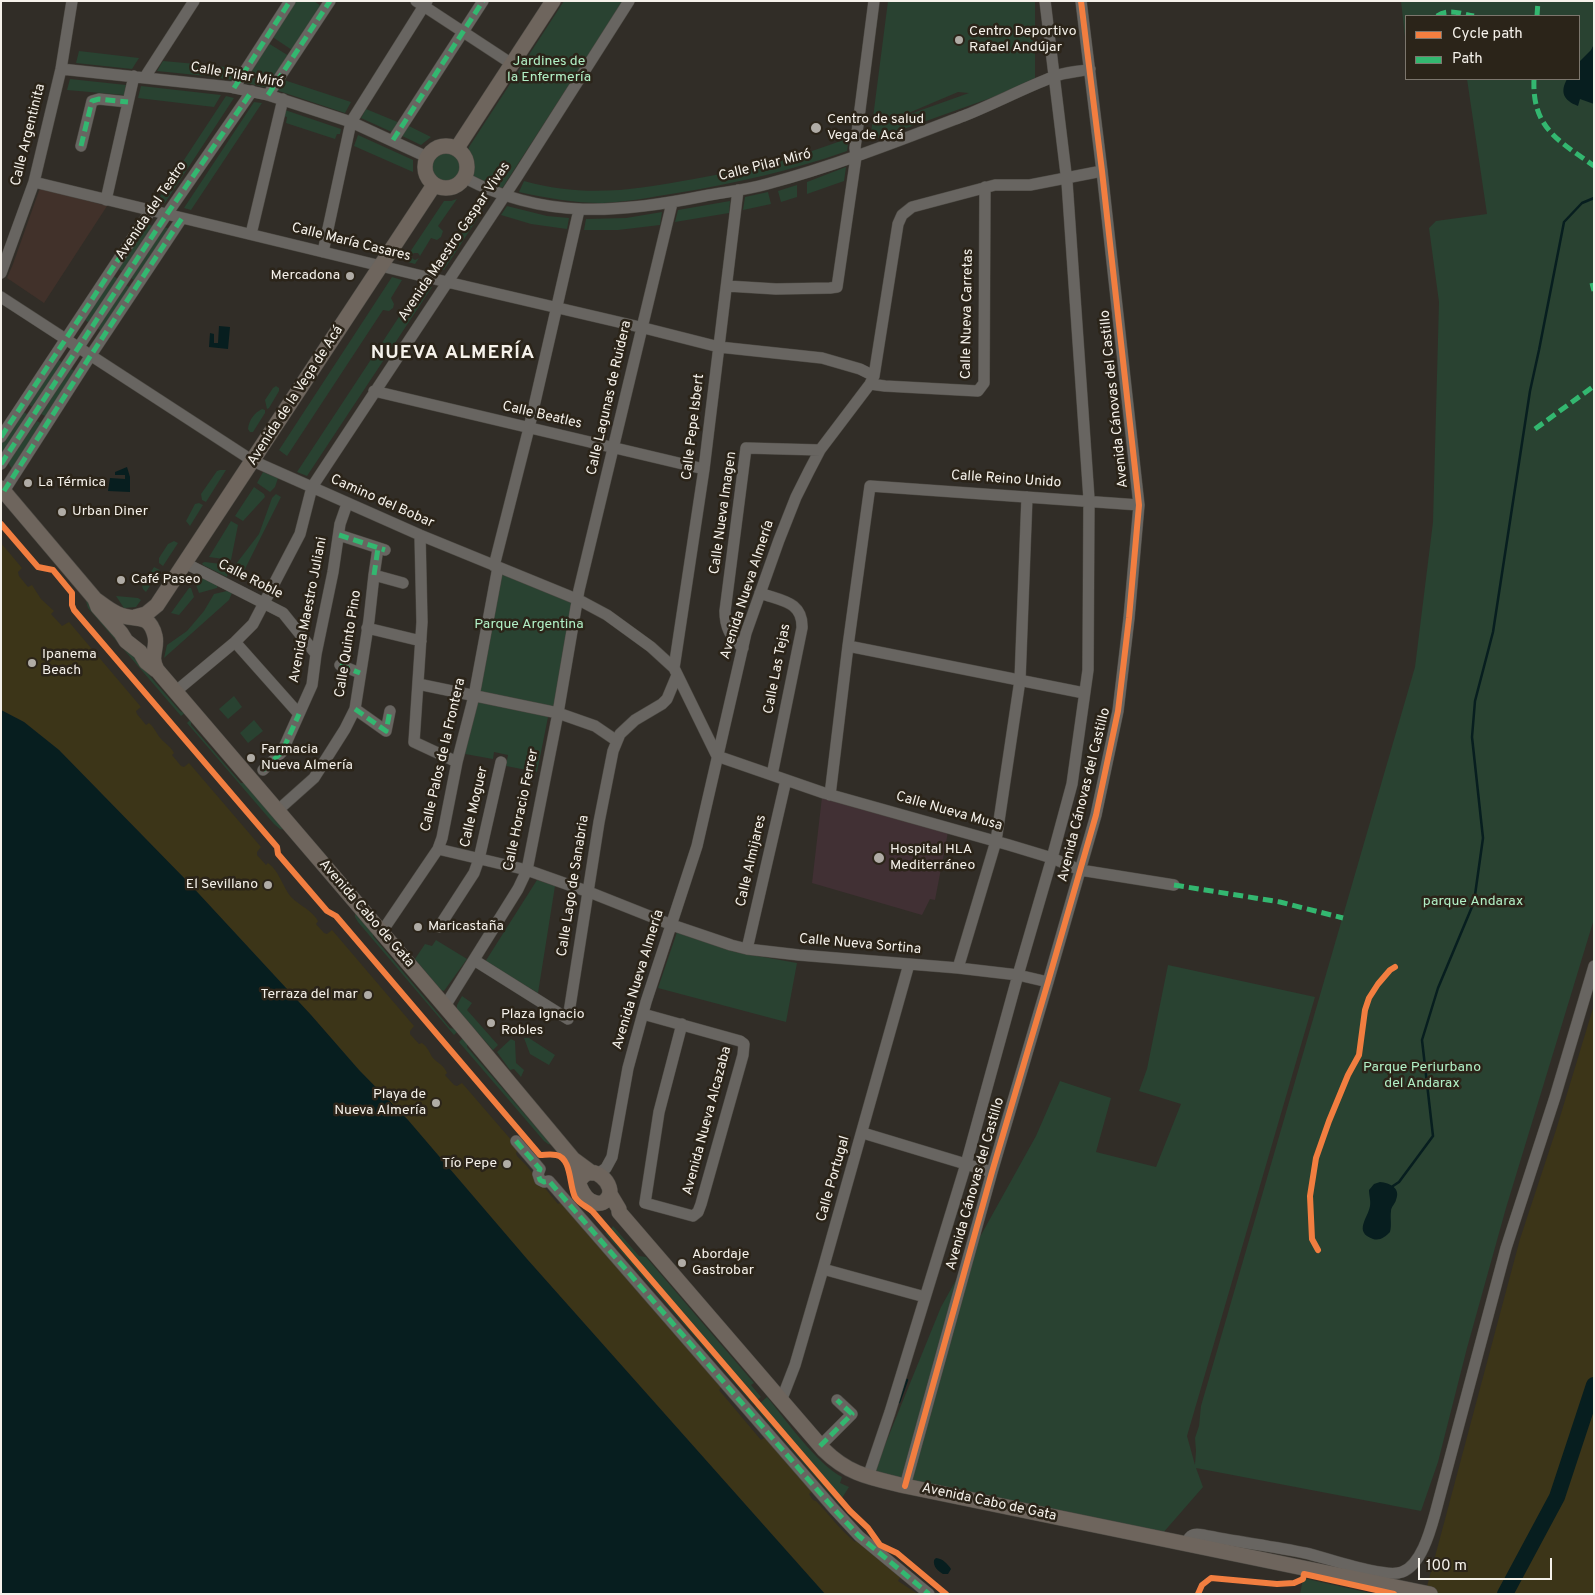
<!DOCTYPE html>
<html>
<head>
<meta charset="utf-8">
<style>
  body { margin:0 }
  #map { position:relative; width:1595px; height:1595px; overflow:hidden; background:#312d27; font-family:Overpass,sans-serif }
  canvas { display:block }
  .frame { position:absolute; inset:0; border:2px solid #f5f1ea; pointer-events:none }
  .legend { position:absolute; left:1405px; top:15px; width:175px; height:65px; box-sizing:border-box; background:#2b2419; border:1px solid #7c766d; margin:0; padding:6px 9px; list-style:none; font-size:15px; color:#f5f1ea }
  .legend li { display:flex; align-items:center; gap:10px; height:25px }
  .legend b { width:25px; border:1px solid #7c766d }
  .scale { position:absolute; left:1418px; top:1558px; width:134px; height:22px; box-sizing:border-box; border:2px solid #f5f1ea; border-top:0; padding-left:6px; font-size:15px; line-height:18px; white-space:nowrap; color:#f5f1ea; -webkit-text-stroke:4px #2b2419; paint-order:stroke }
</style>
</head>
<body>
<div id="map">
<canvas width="1595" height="1595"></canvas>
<div class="frame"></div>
<ul class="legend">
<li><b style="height:6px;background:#f27e40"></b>Cycle path</li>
<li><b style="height:6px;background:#33b770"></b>Path</li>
</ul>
<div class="scale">100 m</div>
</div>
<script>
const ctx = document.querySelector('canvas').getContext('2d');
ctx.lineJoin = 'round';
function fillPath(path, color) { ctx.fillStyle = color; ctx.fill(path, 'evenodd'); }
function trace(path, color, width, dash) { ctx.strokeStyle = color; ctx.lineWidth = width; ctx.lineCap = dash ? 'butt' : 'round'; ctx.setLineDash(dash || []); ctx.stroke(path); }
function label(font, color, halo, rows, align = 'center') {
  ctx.font = font + ' Overpass,sans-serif'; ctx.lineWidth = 5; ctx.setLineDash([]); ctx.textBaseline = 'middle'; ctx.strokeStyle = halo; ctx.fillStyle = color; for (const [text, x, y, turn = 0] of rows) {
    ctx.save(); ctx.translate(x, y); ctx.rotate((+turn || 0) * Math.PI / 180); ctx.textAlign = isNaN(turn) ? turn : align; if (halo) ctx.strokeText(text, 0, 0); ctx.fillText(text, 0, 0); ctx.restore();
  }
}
const industrial = new Path2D(`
  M 40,188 L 107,206 L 44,303 L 7,278 L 13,264 Z`);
const medical = new Path2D(`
  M 822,797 L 948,832 L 935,900 L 930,899 L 922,915 L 812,883 Z`);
const green = new Path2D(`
  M 294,1 L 314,1 L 321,6 L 292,50 L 271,36 Z
  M 564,1 L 623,1 L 503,187 L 501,188 L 472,177 L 472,164 L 468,151 L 469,147 Z
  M 888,1 L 1035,1 L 1035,78 L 999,95 L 870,141 ZM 958,92 L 969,93 L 885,123 Z
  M 1401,1 L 1594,1 L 1594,919 L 1506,1208 L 1467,1348 L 1438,1462 L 1421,1511 L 1196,1468 L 1203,1487 L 1162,1534 L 874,1472 L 941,1307 L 1036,1136 L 1060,1081 L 1111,1098 L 1096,1152 L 1156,1167 L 1181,1104 L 1139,1091 L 1147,1069 L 1168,965 L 1315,997 L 1187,1436 L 1195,1465 L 1196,1451 L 1195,1438 L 1199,1426 L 1201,1406 L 1415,667 L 1433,522 L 1439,302 L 1429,228 L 1436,221 L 1487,214 L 1467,79 L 1579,79 L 1579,16 L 1406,16 L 1406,46 Z
  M 268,43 L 289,56 L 268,88 L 242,82 Z
  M 79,51 L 139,58 L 132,69 L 76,63 Z
  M 163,61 L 218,66 L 241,70 L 234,80 L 206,76 L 157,71 Z
  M 70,79 L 126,85 L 124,95 L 67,90 Z
  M 284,80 L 351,102 L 345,113 L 276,90 Z
  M 141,86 L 221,95 L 214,107 L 138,98 Z
  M 226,96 L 234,98 L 165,203 L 157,201 Z
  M 254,102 L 262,103 L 191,210 L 184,208 Z
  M 366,109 L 400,123 L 394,133 L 361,118 Z
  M 285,110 L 341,129 L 340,134 L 337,134 L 335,139 L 286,123 L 287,117 L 283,116 Z
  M 407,125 L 431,137 L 421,145 L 400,135 Z
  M 358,135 L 413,160 L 413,172 L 354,146 Z
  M 849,138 L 847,151 C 790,171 737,183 677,193 C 652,197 627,202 602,203 C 574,203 546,198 519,192 L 524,181 C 585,198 634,190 694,179 C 715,175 737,171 758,167 C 789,159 819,149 849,138 Z
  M430 167a16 16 0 1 1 32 0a16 16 0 1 1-32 0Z
  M 846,167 L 844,181 L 807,194 L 807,182 Z
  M 797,185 L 797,197 L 781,202 L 778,191 Z
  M 768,192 L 771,204 L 743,210 L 745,197 Z
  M 481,196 L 490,200 L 488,202 L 484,200 L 479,207 L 483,210 L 444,270 L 434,268 Z
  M 457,199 L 438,226 L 443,231 L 441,237 L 437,240 L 431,238 L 420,256 L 418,253 L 414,253 L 412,255 L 412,258 L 415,260 L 419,258 L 415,264 L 404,261 L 444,201 L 451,201 Z
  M 730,201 L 729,213 L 675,222 L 678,210 Z
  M 507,206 L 547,216 L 569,218 L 567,229 L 531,224 L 501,215 Z
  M 662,212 L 660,225 L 618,230 L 584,230 L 586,219 L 626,218 Z
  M 146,224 L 153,226 L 123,272 L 117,268 Z
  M 163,227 L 171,229 L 136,282 L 131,278 Z
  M 112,275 L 118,279 L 89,323 L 84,319 Z
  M 392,277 L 402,280 L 391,298 L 394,304 L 393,308 L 389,311 L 383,310 L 287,456 L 279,450 Z
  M 421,284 L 432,287 L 307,476 L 297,472 L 416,291 L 418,294 L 423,295 L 424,291 L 422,289 L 418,288 Z
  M 126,285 L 132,289 L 103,332 L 97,328 Z
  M 57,359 L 63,363 L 34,408 L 28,404 Z
  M 71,369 L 77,372 L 47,417 L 41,414 Z
  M 276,386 L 279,388 L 279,391 L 269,408 L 267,409 L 265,400 L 273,388 Z
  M 262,409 L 265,410 L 265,413 L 253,432 L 250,432 L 248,429 C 249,420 254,413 262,409 Z
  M 23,412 L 29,415 L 1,455 L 1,444 Z
  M 37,421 L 42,424 L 12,469 L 8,463 Z
  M 220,470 L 226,470 L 206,502 L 202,500 L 201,494 L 217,471 Z
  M 263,472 L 278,478 L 275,487 L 270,492 L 257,483 Z
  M 254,487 L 264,494 L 265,497 L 243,521 L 235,516 Z
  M 276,494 L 281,497 L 244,571 L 235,566 L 236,564 L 259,534 L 272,498 Z
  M 199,503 L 203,505 L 190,526 L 186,521 L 195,504 Z
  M 231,521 L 238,525 L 231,560 L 209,557 Z
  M 174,541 L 178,543 L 163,566 L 159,563 L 159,558 L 168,544 Z
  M 205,562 L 229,565 L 227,577 L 203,565 L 202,563 Z
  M 154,567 L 160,570 L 146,592 L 143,589 L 142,586 Z
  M 501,572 L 572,602 L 554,707 L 550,707 L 537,772 L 506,766 L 508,755 L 494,752 L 493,759 L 465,754 Z
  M 202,577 L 218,585 L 217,588 L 199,593 L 196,585 Z
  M 189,588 L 191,588 L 194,597 L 179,615 L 171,613 Z
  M 227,591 L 232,593 L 229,600 L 164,658 L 167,645 L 187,631 L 204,611 L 214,594 Z
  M 116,596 L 138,598 L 141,600 L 136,607 L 124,608 Z
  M 86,597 L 92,609 L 180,711 L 185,713 L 181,716 L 88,608 L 86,601 Z
  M 234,696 L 242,707 L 228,719 L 219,709 Z
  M 191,719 L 191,725 L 241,783 L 246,783 L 286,830 L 280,829 L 274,824 L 187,723 Z
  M 254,720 L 263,731 L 248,743 L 240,733 Z
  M 537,880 L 555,886 L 538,993 L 485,962 Z
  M 355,911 L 373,933 L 373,936 L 450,1028 L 455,1029 L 458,1031 L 454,1035 L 358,922 L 355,917 Z
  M 677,932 L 735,952 L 797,963 L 786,1022 L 658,988 Z
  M 436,940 L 467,959 L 444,991 L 441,990 L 415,959 L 425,944 L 432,946 Z
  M 462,996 L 472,1003 L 467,1010 L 498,1045 L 493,1050 L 457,1009 L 457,1005 Z
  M 463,1038 L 467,1043 L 467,1047 L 547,1140 L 551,1141 L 552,1145 L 548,1144 L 544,1141 L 459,1042 Z
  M 524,1038 L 529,1038 L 555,1055 L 549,1065 L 530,1054 Z
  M 511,1039 L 515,1041 L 516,1063 L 524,1070 L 521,1077 L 514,1069 L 510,1070 L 497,1052 Z
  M 613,1226 L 639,1256 L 646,1257 L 754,1383 L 751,1385 L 761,1397 L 757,1400 L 611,1229 Z
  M 607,1232 L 754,1402 L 753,1404 L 605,1233 Z
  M 767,1397 C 786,1420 817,1464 842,1477 L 840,1483 L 849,1487 L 842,1498 L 760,1403 Z
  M 757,1405 L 840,1502 L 839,1504 L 755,1407 Z
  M 1303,1579 L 1307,1579 L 1374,1594 L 1300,1594 Z`);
const sand = new Path2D(`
  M 1,543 L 22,568 L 18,572 L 19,576 L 28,587 L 32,585 L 41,599 L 54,611 L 51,614 L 62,626 L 69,622 L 141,707 L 136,711 L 137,714 L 146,725 L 149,723 C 155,728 157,735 162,740 C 167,745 171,747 174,753 L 172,755 L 181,766 L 184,767 L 189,763 L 261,847 L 257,852 L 257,855 L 266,865 L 268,863 C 280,872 282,886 291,897 C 300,906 312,910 318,921 L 316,924 L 324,933 L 327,934 L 332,930 L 414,1026 L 410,1031 L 410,1034 L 419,1044 L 422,1043 C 427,1047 429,1051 432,1057 C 437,1063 444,1065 447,1073 L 445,1075 L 454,1085 L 457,1086 L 462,1083 L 519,1149 L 516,1153 L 517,1156 L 526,1165 L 558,1204 L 564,1201 L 722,1387 L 719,1390 L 761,1440 L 766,1437 L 812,1492 L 809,1494 L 813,1500 L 816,1501 C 829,1514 840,1530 855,1542 L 857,1539 L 901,1576 L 898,1581 L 918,1594 L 825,1594 L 527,1259 L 408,1120 L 359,1070 L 311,1015 L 187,881 L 59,750 L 24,722 L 1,710 Z
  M 1594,1005 L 1594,1594 L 1425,1594 L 1520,1239 L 1556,1130 Z`);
const water = new Path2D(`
  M 1594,44 L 1594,104 L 1580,99 L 1578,106 C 1563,100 1560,92 1567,79 L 1579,79 L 1579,62 L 1591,50 Z
  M 219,326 L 230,327 L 228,349 L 209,347 L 210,333 L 214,334 L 214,343 L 218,343 Z
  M 127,467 L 130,477 L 130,492 L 108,491 L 110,478 L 125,479 L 125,475 L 115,475 L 115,472 Z
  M 1,710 L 24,722 L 59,750 L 187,881 L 311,1015 L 359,1070 L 408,1120 L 527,1259 L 825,1594 L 1,1594 Z
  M 1380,1182 C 1390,1183 1401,1188 1396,1200 C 1395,1204 1391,1207 1391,1211 C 1390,1218 1392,1225 1390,1232 C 1385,1237 1380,1241 1373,1239 C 1353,1232 1368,1218 1370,1206 C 1371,1201 1369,1195 1369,1190 L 1374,1184 Z
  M 936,1558 C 943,1559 947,1563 951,1569 L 948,1574 L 943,1574 C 938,1571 933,1567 934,1560 Z`);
const stream = new Path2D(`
  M 1393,1186 L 1399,1182 L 1433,1136 L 1422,1040 L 1438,988 L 1474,902 L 1483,838 L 1472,737 L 1475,701 L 1493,632 L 1530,391 L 1539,350 L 1564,222 L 1582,203 L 1594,198
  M 899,1402 L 907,1380`);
const river = new Path2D(`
  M 1505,1594 L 1557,1497 L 1594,1385`);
const minor = new Path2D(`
  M 416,1 L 512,64
  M 61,69 L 230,87 L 268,95 L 351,122 L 427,157
  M 145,77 L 194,1
  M 234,88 L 290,1
  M 268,95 L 330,1
  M 393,140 L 483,1
  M 81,146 L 92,101 L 99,99 L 128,102
  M 465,178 C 544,220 620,213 704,196 C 725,192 746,190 767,184 C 835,166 901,140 966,115 C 996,103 1024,88 1053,77 C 1064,72 1078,72 1090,69
  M 34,182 L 447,282 L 644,328 L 719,347 L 822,358 L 860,369 L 874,376
  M 106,200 L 134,76
  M 251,234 L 283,99
  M 323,252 L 351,122 L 427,1
  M 1,273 L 34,182 L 61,69 L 72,1
  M 727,286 L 776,289 L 830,288 L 837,287 L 856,157 L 855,148 L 874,1
  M 1,297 L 253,461 L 420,535 L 579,600 L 607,615 L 651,647 L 674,668 L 717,756 L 824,793 L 1009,845 L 1052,858 L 1080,870 L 1174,885
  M 870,384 L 885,386 L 978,391 L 984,383 L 985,187
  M 374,391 L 704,469
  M 1,437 L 151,210
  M 1,464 L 167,214 L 252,91
  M 4,491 L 91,355 L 182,218
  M 339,535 L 385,550
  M 420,535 L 422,622 L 414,742 L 457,762
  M 185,563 L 283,613 L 316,654
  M 494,566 L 529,428 L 579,210
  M 374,575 L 378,548
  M 760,593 C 781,601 803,601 802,628 L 772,775
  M 367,628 L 421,641
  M 235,642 L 299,714
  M 848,646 L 1084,693
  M 743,648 C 730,637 725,627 725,611 L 746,448 L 820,450
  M 340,665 L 360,673
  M 674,668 L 704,469 L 738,190
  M 418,684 L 558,713 L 595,726 L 617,741
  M 175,692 L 235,642 L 253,624 L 300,534 L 312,487 L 517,177 L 629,1
  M 355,709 L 386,731 L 390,711
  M 263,770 L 282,752 L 312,685 L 316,654 L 333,572 L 340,524 L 347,504
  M 830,795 L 848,646 L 870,486 L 1139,505
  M 277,811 L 314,778 L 345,729 L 355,709 L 369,620 L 374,575 L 403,583
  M 438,849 L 527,870 L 589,892 L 672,925 L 731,945 L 747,949 L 799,955 L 958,968 L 1018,975 L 1048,982
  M 439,927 L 474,873 L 479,859 L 501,762
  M 381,933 L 438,849 L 442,838 L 457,762 L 474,696 L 498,567
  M 747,949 L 786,780
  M 474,960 L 568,1019 L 599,822 L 613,751 L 620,734 L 635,720 L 662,704 L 667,699 L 677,675
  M 958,968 L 996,841 L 1020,680 L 1027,497
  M 445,1006 L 518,889 L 527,870 L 558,713 L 579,590 L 672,203
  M 643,1014 L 740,1041 L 744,1044 L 743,1055 L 701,1204 L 698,1212 L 693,1216 L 645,1203 L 659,1112 L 682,1024
  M 863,1133 L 992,1172
  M 516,1141 L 540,1169 L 538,1174 L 540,1180 L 544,1182 L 549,1181 L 834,1509 L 859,1536 L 929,1594
  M 598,1174 L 606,1168 L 612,1157 L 628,1068 L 646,1002 L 697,846 L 746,633 L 779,540 L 796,497 L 809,471 L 820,450 L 870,384 L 874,376 L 898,224 L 902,215 L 912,207 L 995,185 L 1030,185 L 1102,171
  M 823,1269 L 925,1297
  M 781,1401 L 795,1365 L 823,1269 L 909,964
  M 820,1446 L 852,1414 L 837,1400
  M 868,1477 L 890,1412 L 966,1164 L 1018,975 L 1052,858 L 1072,784 L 1088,670 L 1089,499 L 1067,182 L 1045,1
  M 905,1486 L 992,1172 L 1048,982 L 1096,815 L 1118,711 L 1129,618 L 1139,505 L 1102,171 L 1081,1
  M 1186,1543 C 1190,1535 1193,1533 1203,1535 C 1237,1542 1271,1546 1305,1553 C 1325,1557 1384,1579 1402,1572 C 1421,1565 1430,1532 1435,1514 L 1506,1248 L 1555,1097 L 1594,966`);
const major = new Path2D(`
  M425 167a21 21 0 1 1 42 0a21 21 0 1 1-42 0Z
  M 457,148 L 553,1
  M 1,488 L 95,599 L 98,607 L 121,633 L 126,641 L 140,652 L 146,662 L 156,670
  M 95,599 C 102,604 109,610 118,614 C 134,622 149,611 155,636 C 158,649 149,656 157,670 L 466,1031 L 573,1159 L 592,1173
  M 135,617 L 146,614 L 157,605 L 434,185
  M 573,1159 C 574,1172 581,1202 597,1203 C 601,1204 605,1202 607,1199 C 619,1186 590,1158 579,1182
  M 610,1194 L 619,1209 L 619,1212 L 824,1450 C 849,1475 872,1478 905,1486 L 1430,1594`);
const quiet = new Path2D(`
  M 1437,16 C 1449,8 1461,14 1474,16
  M 1537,16 L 1538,1
  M 1534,79 C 1532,128 1558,140 1594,166
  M 234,88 L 290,1
  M 268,95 L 330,1
  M 393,140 L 483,1
  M 81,146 L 92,101 L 99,99 L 128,102
  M 1592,283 L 1594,291
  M 1535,429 L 1594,386
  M 1,437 L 151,210
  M 1,464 L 167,214 L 252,91
  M 4,491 L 91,355 L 182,218
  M 339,535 L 385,550
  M 374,575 L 378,548
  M 340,665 L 360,673
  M 355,709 L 386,731 L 390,711
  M 263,770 L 282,752 L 299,714
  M 1174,885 L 1280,902 L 1343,918
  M 516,1141 L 540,1169 L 538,1174 L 540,1180 L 544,1182 L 549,1181 L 834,1509 L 859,1536 L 929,1594
  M 820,1446 L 852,1414 L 837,1400`);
const cycleway = new Path2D(`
  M 1,524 L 38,567 L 53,570 L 72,593 L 72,605 L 74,610 L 277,847 L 278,854 L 327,911 L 336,916 L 540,1155 C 545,1155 550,1154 556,1155 C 572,1158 569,1186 575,1197 C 580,1205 587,1206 593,1212 L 850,1511 L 868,1528 L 880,1545 L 897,1553 L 946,1594
  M 1318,1250 L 1312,1239 L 1310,1196 L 1316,1158 L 1329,1121 L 1348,1075 L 1359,1055 L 1365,1010 L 1369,998 L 1378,984 L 1390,970 L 1395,967
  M 905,1486 L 992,1172 L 1048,982 L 1096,815 L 1118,711 L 1129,618 L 1139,505 L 1102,171 L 1081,1
  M 1198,1594 L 1202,1585 L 1211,1578 L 1277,1584 L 1294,1583 L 1303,1579 L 1304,1574 L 1394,1594`);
const markers = [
  [959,40,5,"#b0aca6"],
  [816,128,6,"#b0aca6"],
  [350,276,5,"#b0aca6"],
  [28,483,5,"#b0aca6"],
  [62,512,5,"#b0aca6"],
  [121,580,5,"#b0aca6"],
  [32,663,5,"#b0aca6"],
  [251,758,5,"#b0aca6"],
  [879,858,6,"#b0aca6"],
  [268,885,5,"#b0aca6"],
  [418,927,5,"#b0aca6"],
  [368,995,5,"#b0aca6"],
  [491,1023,5,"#b0aca6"],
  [436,1103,5,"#b0aca6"],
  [507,1164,5,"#b0aca6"],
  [682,1263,5,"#b0aca6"]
];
const poiNames = [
  ["Centro Deportivo",969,32],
  ["Rafael Andújar",969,48],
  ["Centro de salud",827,120],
  ["Vega de Acá",827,136],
  ["Mercadona",340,276,"right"],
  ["La Térmica",38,483],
  ["Urban Diner",72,512],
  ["Café Paseo",131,580],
  ["Ipanema",42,655],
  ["Beach",42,671],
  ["Farmacia",261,750],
  ["Nueva Almería",261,766],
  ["Hospital HLA",890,850],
  ["Mediterráneo",890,866],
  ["El Sevillano",258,885,"right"],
  ["Maricastaña",428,927],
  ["Terraza del mar",358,995,"right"],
  ["Plaza Ignacio",501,1015],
  ["Robles",501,1031],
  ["Playa de",426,1095,"right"],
  ["Nueva Almería",426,1111,"right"],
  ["Tío Pepe",497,1164,"right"],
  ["Abordaje",692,1255],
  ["Gastrobar",692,1271]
];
const parkNames = [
  ["Jardines de",549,62],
  ["la Enfermería",549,78],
  ["Parque Argentina",529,625],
  ["parque Andarax",1473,902],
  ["Parque Periurbano",1422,1068],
  ["del Andarax",1422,1084]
];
const streetNames = [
  ["Calle Pilar Miró",237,76,10],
  ["Calle Argentinita",29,135,-76],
  ["Calle Pilar Miró",765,166,-14],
  ["Avenida del Teatro",152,211,-56],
  ["Avenida Maestro Gaspar Vivas",455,242,-56],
  ["Calle María Casares",351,243,14],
  ["Calle Nueva Carretas",968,314,-89],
  ["Avenida de la Vega de Acá",296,396,-57],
  ["Calle Lagunas de Ruidera",610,398,-77],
  ["Avenida Cánovas del Castillo",1115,399,-96],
  ["Calle Beatles",542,416,13],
  ["Calle Pepe Isbert",694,427,-83],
  ["Calle Reino Unido",1006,480,4],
  ["Camino del Bobar",382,502,24],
  ["Calle Nueva Imagen",724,513,-82],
  ["Calle Roble",250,580,27],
  ["Avenida Nueva Almería",748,590,-72],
  ["Avenida Maestro Juliani",309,610,-79],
  ["Calle Quinto Pino",349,644,-81],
  ["Calle Las Tejas",778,669,-79],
  ["Calle Palos de la Frontera",444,755,-77],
  ["Avenida Cánovas del Castillo",1085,795,-76],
  ["Calle Moguer",475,807,-77],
  ["Calle Horacio Ferrer",522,810,-78],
  ["Calle Nueva Musa",949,812,16],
  ["Calle Almijares",752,861,-77],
  ["Calle Lago de Sanabria",574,886,-81],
  ["Avenida Cabo de Gata",366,914,49],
  ["Calle Nueva Sortina",860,945,5],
  ["Avenida Nueva Almería",639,980,-73],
  ["Avenida Nueva Alcazaba",708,1121,-75],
  ["Calle Portugal",834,1179,-74],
  ["Avenida Cánovas del Castillo",976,1184,-74],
  ["Avenida Cabo de Gata",989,1503,12]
];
const districtNames = [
  ["NUEVA ALMERÍA",453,354]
];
fillPath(industrial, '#41312a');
fillPath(medical, '#413034');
fillPath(green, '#294231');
fillPath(sand, '#3c3518');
fillPath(water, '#071e1f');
trace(stream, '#071e1f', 2.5);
trace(river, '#071e1f', 16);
trace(minor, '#4d4a44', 12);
trace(major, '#4d4a44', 16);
trace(minor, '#686561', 11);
trace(major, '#6e655d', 15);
trace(quiet, '#33b770', 5, [10, 5]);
trace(cycleway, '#f27e40', 6);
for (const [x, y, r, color] of markers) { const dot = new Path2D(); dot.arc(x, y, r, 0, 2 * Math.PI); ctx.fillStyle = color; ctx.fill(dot); trace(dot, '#2b2419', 2); }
label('14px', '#f5f1ea', '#2b2419', poiNames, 'left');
label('14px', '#b1efc5', '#2b2419', parkNames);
label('14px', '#f5f1ea', '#2b2419', streetNames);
ctx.letterSpacing = '1px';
label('bold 19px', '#f5f1ea', '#2b2419', districtNames);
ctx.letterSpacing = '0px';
</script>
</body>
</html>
